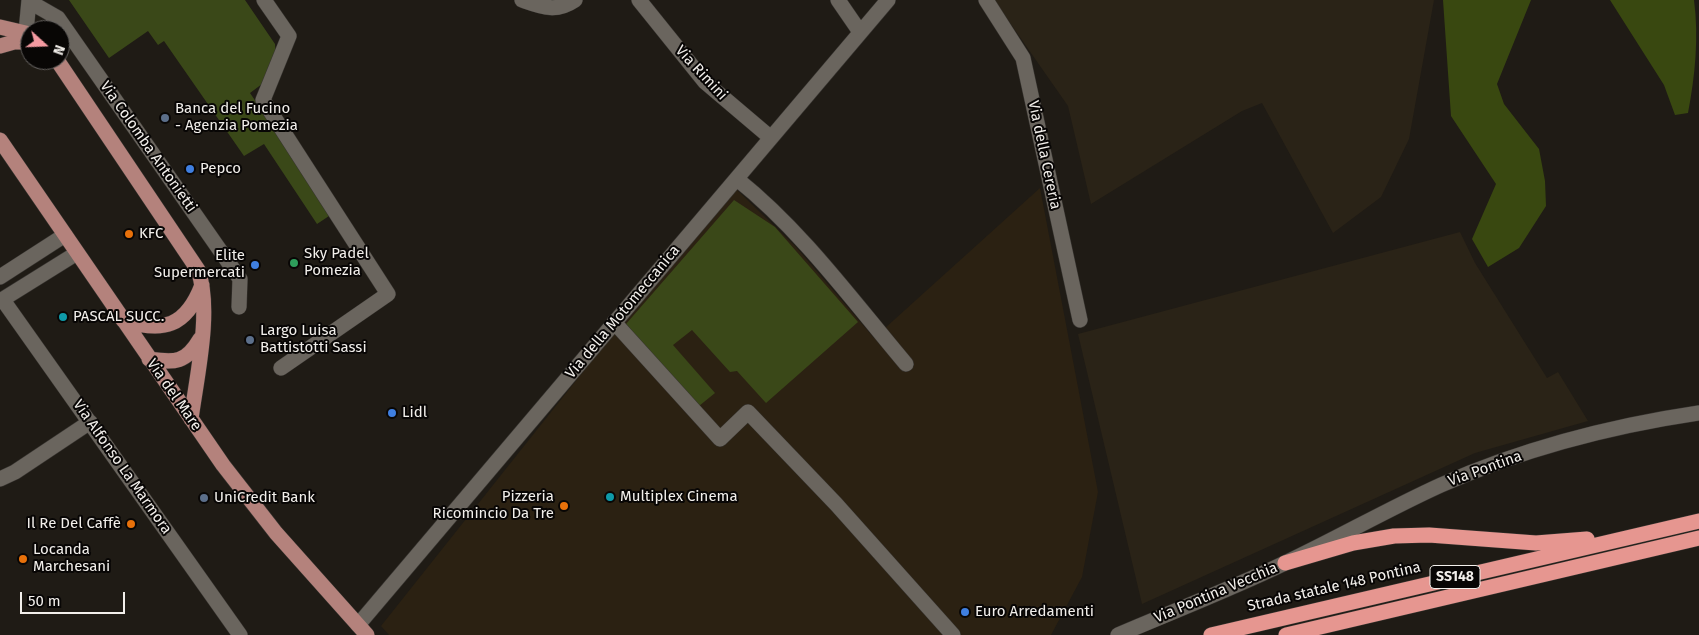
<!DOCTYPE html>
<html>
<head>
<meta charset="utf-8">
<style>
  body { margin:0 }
  #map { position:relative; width:1699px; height:635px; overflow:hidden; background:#1f1b15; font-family:"Fira Sans",sans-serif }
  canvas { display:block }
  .north { position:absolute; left:20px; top:20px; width:50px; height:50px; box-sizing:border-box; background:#080605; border:1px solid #666361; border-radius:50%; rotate:110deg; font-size:14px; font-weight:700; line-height:20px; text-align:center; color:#f2efeb }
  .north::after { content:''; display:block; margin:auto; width:18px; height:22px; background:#f49aa1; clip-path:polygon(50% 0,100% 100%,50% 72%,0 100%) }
  .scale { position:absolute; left:20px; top:592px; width:105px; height:22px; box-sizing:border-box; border:2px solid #f2efeb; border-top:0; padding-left:6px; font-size:15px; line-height:18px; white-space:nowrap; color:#f2efeb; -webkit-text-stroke:4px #080605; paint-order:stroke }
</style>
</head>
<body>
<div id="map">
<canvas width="1699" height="635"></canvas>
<div class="north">N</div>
<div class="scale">50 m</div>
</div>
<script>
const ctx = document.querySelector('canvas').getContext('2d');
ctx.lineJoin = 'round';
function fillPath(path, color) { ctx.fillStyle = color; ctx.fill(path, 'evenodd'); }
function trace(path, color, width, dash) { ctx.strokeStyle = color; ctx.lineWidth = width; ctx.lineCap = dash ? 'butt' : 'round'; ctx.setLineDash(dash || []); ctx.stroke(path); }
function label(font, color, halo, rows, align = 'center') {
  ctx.font = font + ' "Fira Sans",sans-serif'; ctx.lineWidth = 4; ctx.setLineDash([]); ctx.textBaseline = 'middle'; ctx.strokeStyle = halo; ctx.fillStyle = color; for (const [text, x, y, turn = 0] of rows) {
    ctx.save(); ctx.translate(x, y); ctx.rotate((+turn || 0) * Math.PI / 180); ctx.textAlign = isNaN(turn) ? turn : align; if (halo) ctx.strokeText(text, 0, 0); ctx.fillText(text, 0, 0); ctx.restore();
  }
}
const commercial = new Path2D(`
  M 1040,188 L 1098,492 L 1082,577 L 1051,635 L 389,635 L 381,626 L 625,319 L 736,189 L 796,247 L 874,338 Z`);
const built = new Path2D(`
  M 994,0 L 1434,0 L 1409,139 L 1381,197 L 1333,233 L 1262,103 L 1242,111 L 1091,204 L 1068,106 Z
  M 1460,232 L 1475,263 L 1547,378 L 1558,372 L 1588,421 L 1475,453 L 1142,604 L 1078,334 Z`);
const green = new Path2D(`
  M 69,0 L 245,0 L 275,44 L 276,55 L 262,84 L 250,93 L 332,214 L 317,224 L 264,144 L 244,156 L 164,41 L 158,45 L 148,31 L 109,58 Z
  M 734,200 L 775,227 L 858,322 L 766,403 L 737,371 L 730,372 L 692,330 L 673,345 L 715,393 L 699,406 L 626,324 Z`);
const forest = new Path2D(`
  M 1443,0 L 1531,0 L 1497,84 L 1504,104 L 1539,149 L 1545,181 L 1546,206 L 1519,248 L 1488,267 L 1472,239 L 1496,184 L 1451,116 Z
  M 1610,0 L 1694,0 C 1699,37 1695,77 1688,113 L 1675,115 L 1664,85 Z`);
const minor = new Path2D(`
  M 264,0 L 289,36 L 263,100 L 388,294 L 281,368
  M 522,0 C 542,7 556,13 575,0
  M 639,0 L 705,82 L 771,138
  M 838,0 L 860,32
  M 986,0 L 1023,58 L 1080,320
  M 30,2 L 58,18 L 240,279 L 239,307
  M 26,32 L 29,0
  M 737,179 C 802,231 852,300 906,364
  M 0,277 L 65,235
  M 3,300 L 240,635
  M 0,301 L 77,253
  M 614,322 L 720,439 L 748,412 L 836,504 L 953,635
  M 0,479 L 15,472 L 90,422
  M 358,625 L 888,0
  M 1118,635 C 1174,611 1231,589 1285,563 C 1338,538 1388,509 1441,485 C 1523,449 1611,426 1699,413`);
const major = new Path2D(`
  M 0,27 L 30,34
  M 0,46 L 14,42 L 30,42
  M 57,60 L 198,270 C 212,310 197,375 191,419
  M 0,140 L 223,465 L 276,533 L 367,635
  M 123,320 C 163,333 186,327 202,285
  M 149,359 C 175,363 186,363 200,339`);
const highway = new Path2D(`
  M 1285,563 L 1353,543 L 1394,536 L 1429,535 L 1536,543 L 1587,539
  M 1211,635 L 1699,521
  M 1286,635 L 1699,538`);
const markers = [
  [165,118,5,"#5c6f8a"],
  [190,169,5,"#3f7fe0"],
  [129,234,5,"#e8710a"],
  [294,263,5,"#2e9e5b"],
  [255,265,5,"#3f7fe0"],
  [63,317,5,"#0f9aa8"],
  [250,340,5,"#5c6f8a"],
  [392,413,5,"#3f7fe0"],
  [610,497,5,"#0f9aa8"],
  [204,498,5,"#5c6f8a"],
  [564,506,5,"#e8710a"],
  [131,524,5,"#e8710a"],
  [23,559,5,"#e8710a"],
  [965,612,5,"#3f7fe0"]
];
const shields = [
  [1455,577,50]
];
const shieldNames = [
  ["SS148",1455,577]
];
const streetNames = [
  ["Via Rimini",701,73,47],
  ["Via Colomba Antonietti",148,147,55],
  ["Via della Cereria",1044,155,78],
  ["Via della Motomeccanica",623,312,-50],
  ["Via del Mare",174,395,55],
  ["Via Alfonso La Marmora",122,467,55],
  ["Via Pontina",1485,469,-20],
  ["Strada statale 148 Pontina",1334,587,-13],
  ["Via Pontina Vecchia",1216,593,-23]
];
const poiNames = [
  ["Banca del Fucino",175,109],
  ["- Agenzia Pomezia",175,126],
  ["Pepco",200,169],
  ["KFC",139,234],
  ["Sky Padel",304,254],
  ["Pomezia",304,271],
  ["Elite",245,256,"right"],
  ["Supermercati",245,273,"right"],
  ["PASCAL SUCC.",73,317],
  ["Largo Luisa",260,331],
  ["Battistotti Sassi",260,348],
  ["Lidl",402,413],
  ["Pizzeria",554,497,"right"],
  ["Ricomincio Da Tre",554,514,"right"],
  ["Multiplex Cinema",620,497],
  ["UniCredit Bank",214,498],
  ["Il Re Del Caffè",121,524,"right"],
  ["Locanda",33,550],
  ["Marchesani",33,567],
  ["Euro Arredamenti",975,612]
];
fillPath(commercial, '#2b2112');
fillPath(built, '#2a2317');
fillPath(green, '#3a4818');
fillPath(forest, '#394810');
trace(minor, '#383531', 16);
trace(major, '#383531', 16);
trace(highway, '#383531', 16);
trace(minor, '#6a655e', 15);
trace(major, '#b4827c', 15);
trace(highway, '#e69690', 15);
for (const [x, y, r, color] of markers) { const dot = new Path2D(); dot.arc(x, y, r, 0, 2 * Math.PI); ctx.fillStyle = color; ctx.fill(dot); trace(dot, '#080605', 2); }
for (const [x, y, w] of shields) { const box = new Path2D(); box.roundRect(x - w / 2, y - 11.5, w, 23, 4); ctx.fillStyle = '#080605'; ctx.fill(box); trace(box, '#f2efeb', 1); }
label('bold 14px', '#f2efeb', null, shieldNames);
label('15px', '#f2efeb', '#080605', streetNames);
label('15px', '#f2efeb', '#080605', poiNames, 'left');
</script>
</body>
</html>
